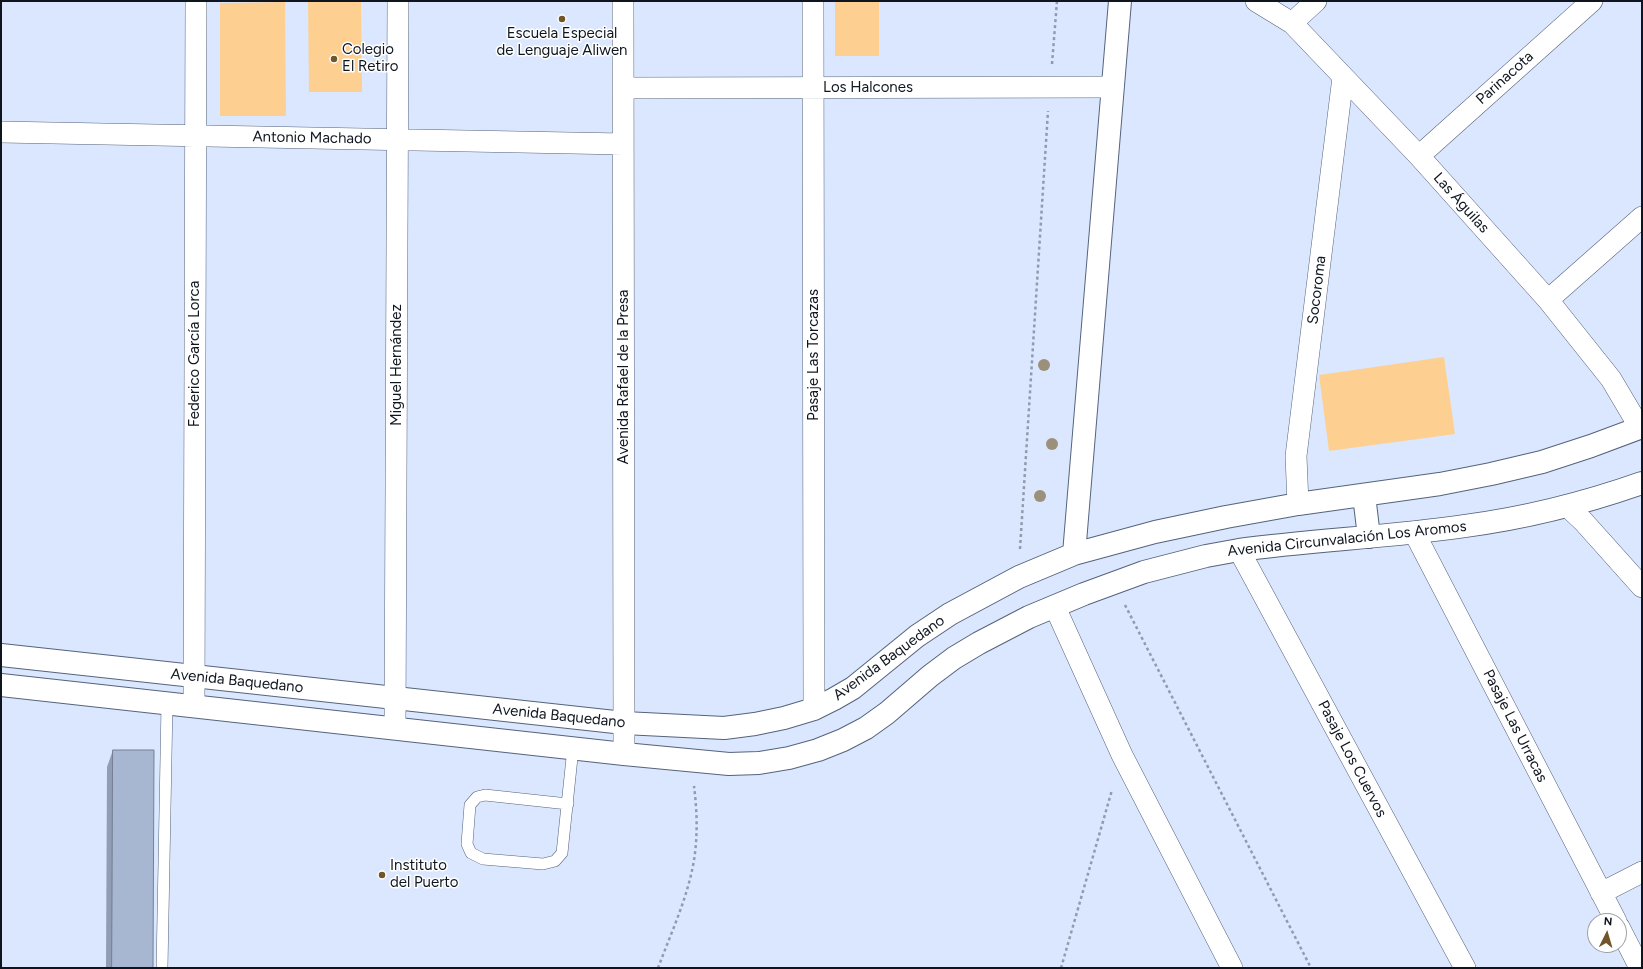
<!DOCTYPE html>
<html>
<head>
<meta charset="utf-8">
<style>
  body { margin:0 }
  #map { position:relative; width:1643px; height:969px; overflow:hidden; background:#dae7fe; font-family:Figtree,sans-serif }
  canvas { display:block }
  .frame { position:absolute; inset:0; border:2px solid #0f151e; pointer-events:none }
  .north { position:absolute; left:1587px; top:913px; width:40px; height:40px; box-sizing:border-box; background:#fff; border:1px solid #9fa1a5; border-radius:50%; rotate:5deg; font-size:11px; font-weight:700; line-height:16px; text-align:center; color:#0f151e }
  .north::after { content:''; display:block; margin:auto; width:14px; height:18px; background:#725529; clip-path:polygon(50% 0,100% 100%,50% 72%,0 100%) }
</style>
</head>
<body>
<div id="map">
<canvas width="1643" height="969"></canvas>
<div class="frame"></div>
<div class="north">N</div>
</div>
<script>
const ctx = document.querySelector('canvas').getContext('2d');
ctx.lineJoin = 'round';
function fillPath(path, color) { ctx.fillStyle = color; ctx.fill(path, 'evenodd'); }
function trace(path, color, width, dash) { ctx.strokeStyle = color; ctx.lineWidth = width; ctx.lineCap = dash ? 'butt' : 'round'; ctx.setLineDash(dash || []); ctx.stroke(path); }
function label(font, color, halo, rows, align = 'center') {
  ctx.font = font + ' Figtree,sans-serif'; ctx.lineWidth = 3; ctx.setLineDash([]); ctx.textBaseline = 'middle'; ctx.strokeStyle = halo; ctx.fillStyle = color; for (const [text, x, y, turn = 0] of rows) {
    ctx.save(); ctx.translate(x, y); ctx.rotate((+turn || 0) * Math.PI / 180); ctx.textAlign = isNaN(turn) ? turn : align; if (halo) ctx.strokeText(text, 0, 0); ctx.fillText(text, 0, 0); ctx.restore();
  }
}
const green = new Path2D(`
  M 308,1 L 361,1 L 362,92 L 309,92 Z
  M 835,1 L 879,1 L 879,56 L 835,56 Z
  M 285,2 L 286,116 L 220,116 L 220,3 Z
  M 1444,357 L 1455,434 L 1329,451 L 1319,375 Z`);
const path = new Path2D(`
  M 1052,64 L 1057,1
  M 1020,549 L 1048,111
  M 1125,605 L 1311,968
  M 658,968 C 671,933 688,897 694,860 C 698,835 697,810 694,786
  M 1061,968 L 1112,790`);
const lane = new Path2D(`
  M 568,804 L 485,795 L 477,797 L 470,805 L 467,844 L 471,853 L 483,859 L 543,864 L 555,861 L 562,853 L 573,748
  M 162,968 L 167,704`);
const street = new Path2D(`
  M 623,1 L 624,754
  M 813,1 L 814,709
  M 1256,1 L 1292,23 L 1419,156 L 1548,300 L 1611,379 L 1640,428
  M 1292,23 L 1316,1
  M 623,88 L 1113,87
  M 1,132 L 623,144
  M 1419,156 L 1592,1
  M 1548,300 L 1642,217
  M 1298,504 L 1296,456 L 1343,77
  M 1567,506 L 1583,521 L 1642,587
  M 1414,532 L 1616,921
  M 1239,550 L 1465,968
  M 1055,607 L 1122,755 L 1232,968
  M 194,706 L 196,1
  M 395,728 L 398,1
  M 1601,893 L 1642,872
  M 1619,927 L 1640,968`);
const secondary = new Path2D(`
  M 1364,495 L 1369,537
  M 1074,554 L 1120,1
  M 1,655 L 624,723 L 724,728 L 755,724 L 784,718 L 814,709 L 834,699 L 853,688 L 917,636 L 950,614 L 1019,577 L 1074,554 L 1155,532 L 1226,517 L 1298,504 L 1440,484 L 1491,474 L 1542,462 L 1591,446 L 1642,427
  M 1,685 L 624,754 L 729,764 L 759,763 L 789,758 L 818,750 L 843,740 L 866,728 L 887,713 L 930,676 L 954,658 L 979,643 L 1029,617 L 1084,594 L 1144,572 L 1206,556 L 1239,550 C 1314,540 1390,537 1465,526 C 1526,518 1585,503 1642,483`);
const trees = [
  [1044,365],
  [1052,444],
  [1040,496]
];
const wall = new Path2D(`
  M 113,750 L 153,968 L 106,968 L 107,767 Z`);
const building = new Path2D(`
  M 113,750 L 154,750 L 153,968 L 112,968 Z`);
const markers = [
  [562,19,4,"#725529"],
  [334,59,4,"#725529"],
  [382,875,4,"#725529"]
];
const poiNames = [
  ["Escuela Especial",562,34,"center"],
  ["de Lenguaje Aliwen",562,51,"center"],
  ["Colegio",342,50],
  ["El Retiro",342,67],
  ["Instituto",390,866],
  ["del Puerto",390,883]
];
const streetNames = [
  ["Parinacota",1505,78,-42],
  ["Los Halcones",868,88],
  ["Antonio Machado",312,138,1],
  ["Las Águilas",1461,203,48],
  ["Socoroma",1317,290,-83],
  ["Federico García Lorca",195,354,-90],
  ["Pasaje Las Torcazas",814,355,-90],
  ["Miguel Hernández",397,365,-90],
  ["Avenida Rafael de la Presa",624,377,-90],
  ["Avenida Circunvalación Los Aromos",1347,539,-6],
  ["Avenida Baquedano",889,658,-36],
  ["Avenida Baquedano",237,681,6],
  ["Avenida Baquedano",559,716,6],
  ["Pasaje Las Urracas",1515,726,63],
  ["Pasaje Los Cuervos",1352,759,62]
];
fillPath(green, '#fdd091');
trace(lane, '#55637b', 12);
trace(street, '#55637b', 22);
trace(secondary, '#55637b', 24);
trace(path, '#919bad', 2.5, [3, 3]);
trace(lane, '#fff', 11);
trace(street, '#fff', 21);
trace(secondary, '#fff', 22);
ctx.fillStyle = '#9d907b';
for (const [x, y] of trees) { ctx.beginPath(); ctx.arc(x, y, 6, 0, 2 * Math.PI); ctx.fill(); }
fillPath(wall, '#909db5');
fillPath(building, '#a7b7d2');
trace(building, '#758093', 1);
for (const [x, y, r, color] of markers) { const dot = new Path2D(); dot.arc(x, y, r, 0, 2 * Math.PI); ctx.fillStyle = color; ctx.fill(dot); trace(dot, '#fff', 1.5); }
label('15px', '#0f151e', '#fff', poiNames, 'left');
label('15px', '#0f151e', '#fff', streetNames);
</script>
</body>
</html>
